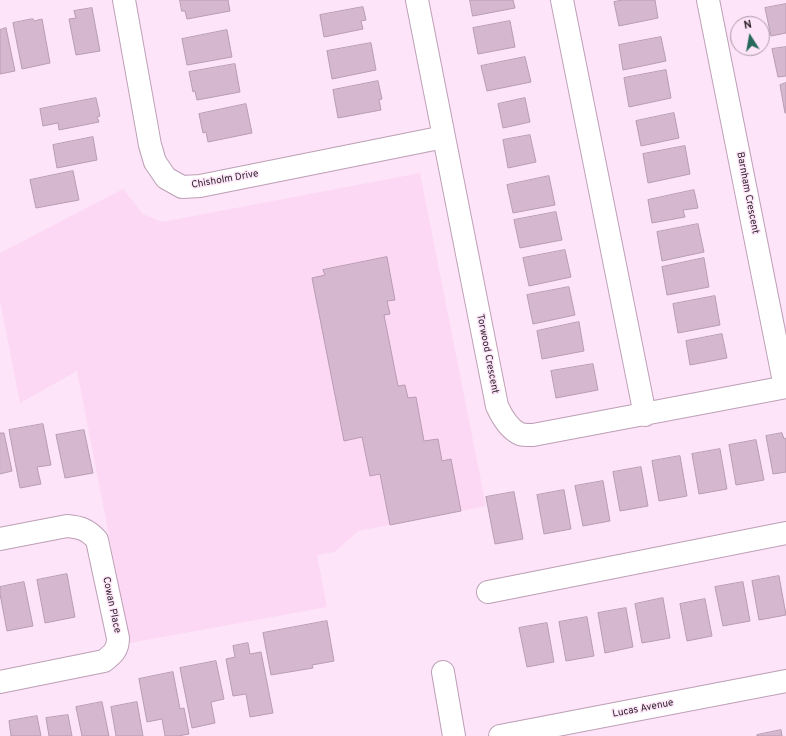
<!DOCTYPE html>
<html>
<head>
<meta charset="utf-8">
<style>
  body { margin:0 }
  #map { position:relative; width:786px; height:736px; overflow:hidden; background:#fde4f8; font-family:Overpass,sans-serif }
  canvas { display:block }
  .north { position:absolute; left:730px; top:16px; width:40px; height:40px; box-sizing:border-box; background:#fde4f8; border:1px solid #ab98a7; border-radius:50%; rotate:349deg; font-size:11px; font-weight:700; line-height:16px; text-align:center; color:#30252e }
  .north::after { content:''; display:block; margin:auto; width:14px; height:18px; background:#26695a; clip-path:polygon(50% 0,100% 100%,50% 72%,0 100%) }
</style>
</head>
<body>
<div id="map">
<canvas width="786" height="736"></canvas>
<div class="north">N</div>
</div>
<script>
const ctx = document.querySelector('canvas').getContext('2d');
ctx.lineJoin = 'round';
function fillPath(path, color) { ctx.fillStyle = color; ctx.fill(path, 'evenodd'); }
function trace(path, color, width, dash) { ctx.strokeStyle = color; ctx.lineWidth = width; ctx.lineCap = dash ? 'butt' : 'round'; ctx.setLineDash(dash || []); ctx.stroke(path); }
function label(font, color, halo, rows, align = 'center') {
  ctx.font = font + ' Overpass,sans-serif'; ctx.lineWidth = 3; ctx.setLineDash([]); ctx.textBaseline = 'middle'; ctx.strokeStyle = halo; ctx.fillStyle = color; for (const [text, x, y, turn = 0] of rows) {
    ctx.save(); ctx.translate(x, y); ctx.rotate((+turn || 0) * Math.PI / 180); ctx.textAlign = isNaN(turn) ? turn : align; if (halo) ctx.strokeText(text, 0, 0); ctx.fillText(text, 0, 0); ctx.restore();
  }
}
const built = new Path2D(`
  M 420,173 L 486,506 L 358,531 L 335,552 L 317,555 L 327,607 L 130,643 L 77,371 L 20,403 L 0,301 L 0,253 L 123,189 L 143,214 L 162,222 Z`);
const building = new Path2D(`
  M 180,0 L 228,0 L 230,11 L 187,19 L 185,11 L 182,11 Z
  M 470,0 L 513,0 L 515,8 L 473,16 Z
  M 623,0 L 655,0 L 658,18 L 619,26 L 614,2 Z
  M 786,4 L 786,33 L 771,36 L 765,8 Z
  M 363,7 L 366,20 L 361,21 L 363,29 L 324,37 L 320,15 Z
  M 92,8 L 100,51 L 76,55 L 69,19 L 76,18 L 74,11 Z
  M 33,19 L 34,21 L 42,19 L 50,63 L 22,69 L 13,23 Z
  M 510,21 L 515,47 L 478,54 L 473,28 Z
  M 6,28 L 15,71 L 0,74 L 0,30 Z
  M 227,30 L 232,57 L 187,65 L 182,39 Z
  M 661,37 L 666,61 L 623,70 L 619,45 Z
  M 371,43 L 376,70 L 332,79 L 327,51 Z
  M 786,47 L 786,76 L 778,77 L 772,49 Z
  M 525,57 L 531,82 L 487,91 L 481,66 Z
  M 235,64 L 240,92 L 197,100 L 195,91 L 193,92 L 189,72 Z
  M 666,70 L 671,98 L 629,107 L 624,78 Z
  M 378,81 L 382,99 L 379,100 L 381,110 L 338,118 L 333,90 Z
  M 786,83 L 786,113 L 785,113 L 780,85 Z
  M 96,98 L 100,116 L 97,117 L 99,122 L 59,130 L 58,123 L 43,126 L 40,109 Z
  M 525,98 L 530,122 L 503,128 L 498,104 Z
  M 246,104 L 252,133 L 208,142 L 206,132 L 203,133 L 199,114 Z
  M 674,113 L 679,138 L 641,146 L 636,121 Z
  M 530,135 L 536,162 L 508,168 L 503,140 Z
  M 93,137 L 97,160 L 57,168 L 53,145 Z
  M 685,146 L 690,174 L 648,183 L 643,154 Z
  M 73,171 L 79,200 L 36,208 L 30,180 Z
  M 549,176 L 555,205 L 513,213 L 507,185 Z
  M 694,190 L 698,208 L 683,210 L 685,217 L 652,223 L 648,200 Z
  M 556,212 L 562,240 L 520,248 L 514,220 Z
  M 698,224 L 704,252 L 662,261 L 657,232 Z
  M 565,250 L 571,277 L 529,286 L 523,258 Z
  M 387,257 L 395,300 L 387,301 L 390,314 L 384,315 L 398,386 L 405,385 L 408,398 L 416,397 L 424,441 L 438,439 L 442,461 L 451,459 L 461,511 L 390,525 L 380,474 L 370,476 L 362,437 L 344,441 L 312,278 L 325,275 L 323,270 Z
  M 704,258 L 709,287 L 667,295 L 662,267 Z
  M 569,287 L 575,315 L 533,324 L 527,295 Z
  M 715,296 L 720,325 L 678,333 L 673,304 Z
  M 579,322 L 584,351 L 542,359 L 537,331 Z
  M 722,334 L 727,358 L 690,365 L 686,341 Z
  M 593,364 L 598,390 L 556,398 L 551,371 Z
  M 43,424 L 51,465 L 37,467 L 41,484 L 20,488 L 9,430 Z
  M 84,430 L 93,473 L 65,478 L 56,435 Z
  M 0,433 L 4,433 L 12,471 L 0,474 Z
  M 782,433 L 784,439 L 786,438 L 786,472 L 773,474 L 766,436 Z
  M 756,440 L 764,480 L 736,485 L 729,445 Z
  M 720,449 L 727,489 L 699,494 L 692,454 Z
  M 680,456 L 687,496 L 659,501 L 652,461 Z
  M 641,467 L 648,506 L 620,511 L 613,472 Z
  M 603,481 L 610,521 L 583,526 L 575,486 Z
  M 564,490 L 571,529 L 544,534 L 537,495 Z
  M 514,492 L 523,539 L 495,544 L 486,497 Z
  M 67,574 L 75,617 L 45,623 L 37,580 Z
  M 779,576 L 786,615 L 759,620 L 752,581 Z
  M 24,582 L 33,626 L 7,631 L 0,594 L 0,587 Z
  M 743,582 L 750,621 L 723,626 L 715,587 Z
  M 663,598 L 670,638 L 642,643 L 635,604 Z
  M 705,599 L 712,636 L 687,641 L 680,604 Z
  M 626,608 L 633,647 L 605,653 L 598,613 Z
  M 587,617 L 594,656 L 566,661 L 559,622 Z
  M 327,621 L 334,661 L 312,665 L 313,668 L 271,675 L 263,633 Z
  M 547,623 L 554,662 L 527,667 L 519,628 Z
  M 248,643 L 250,654 L 261,652 L 273,713 L 250,717 L 246,694 L 233,696 L 226,659 L 235,657 L 233,646 Z
  M 216,661 L 224,699 L 211,702 L 215,723 L 192,728 L 180,668 Z
  M 173,672 L 180,709 L 184,708 L 189,734 L 178,736 L 165,736 L 162,719 L 147,722 L 139,679 Z
  M 102,702 L 109,736 L 82,736 L 76,707 Z
  M 137,702 L 143,736 L 116,736 L 111,707 Z
  M 68,715 L 72,736 L 49,736 L 46,718 Z
  M 37,716 L 41,736 L 11,736 L 9,721 Z
  M 781,730 L 782,736 L 757,736 L 757,735 Z`);
const minor = new Path2D(`
  M 124,0 L 150,145 L 155,162 L 166,178 L 182,187 L 200,186 L 444,137
  M 417,0 L 497,406 C 502,417 509,429 520,434 C 523,435 529,435 533,435 L 786,387
  M 562,0 L 645,415
  M 708,0 L 785,387
  M 0,539 L 67,526 C 81,527 88,530 97,540 L 118,638 C 118,650 113,654 104,661 L 0,682
  M 488,592 L 786,533
  M 443,672 L 454,736
  M 500,736 L 786,681`);
const streetNames = [
  ["Chisholm Drive",225,180,-10],
  ["Barnham Crescent",747,193,79],
  ["Torwood Crescent",487,354,79],
  ["Cowan Place",111,605,78],
  ["Lucas Avenue",643,709,-11]
];
fillPath(built, '#fdd8f5');
fillPath(building, '#d5b8d0');
trace(building, '#b99cb3', 1);
trace(minor, '#bc9fb6', 24);
trace(minor, '#fff', 22);
label('10px', '#30252e', '#fde4f8', streetNames);
</script>
</body>
</html>
